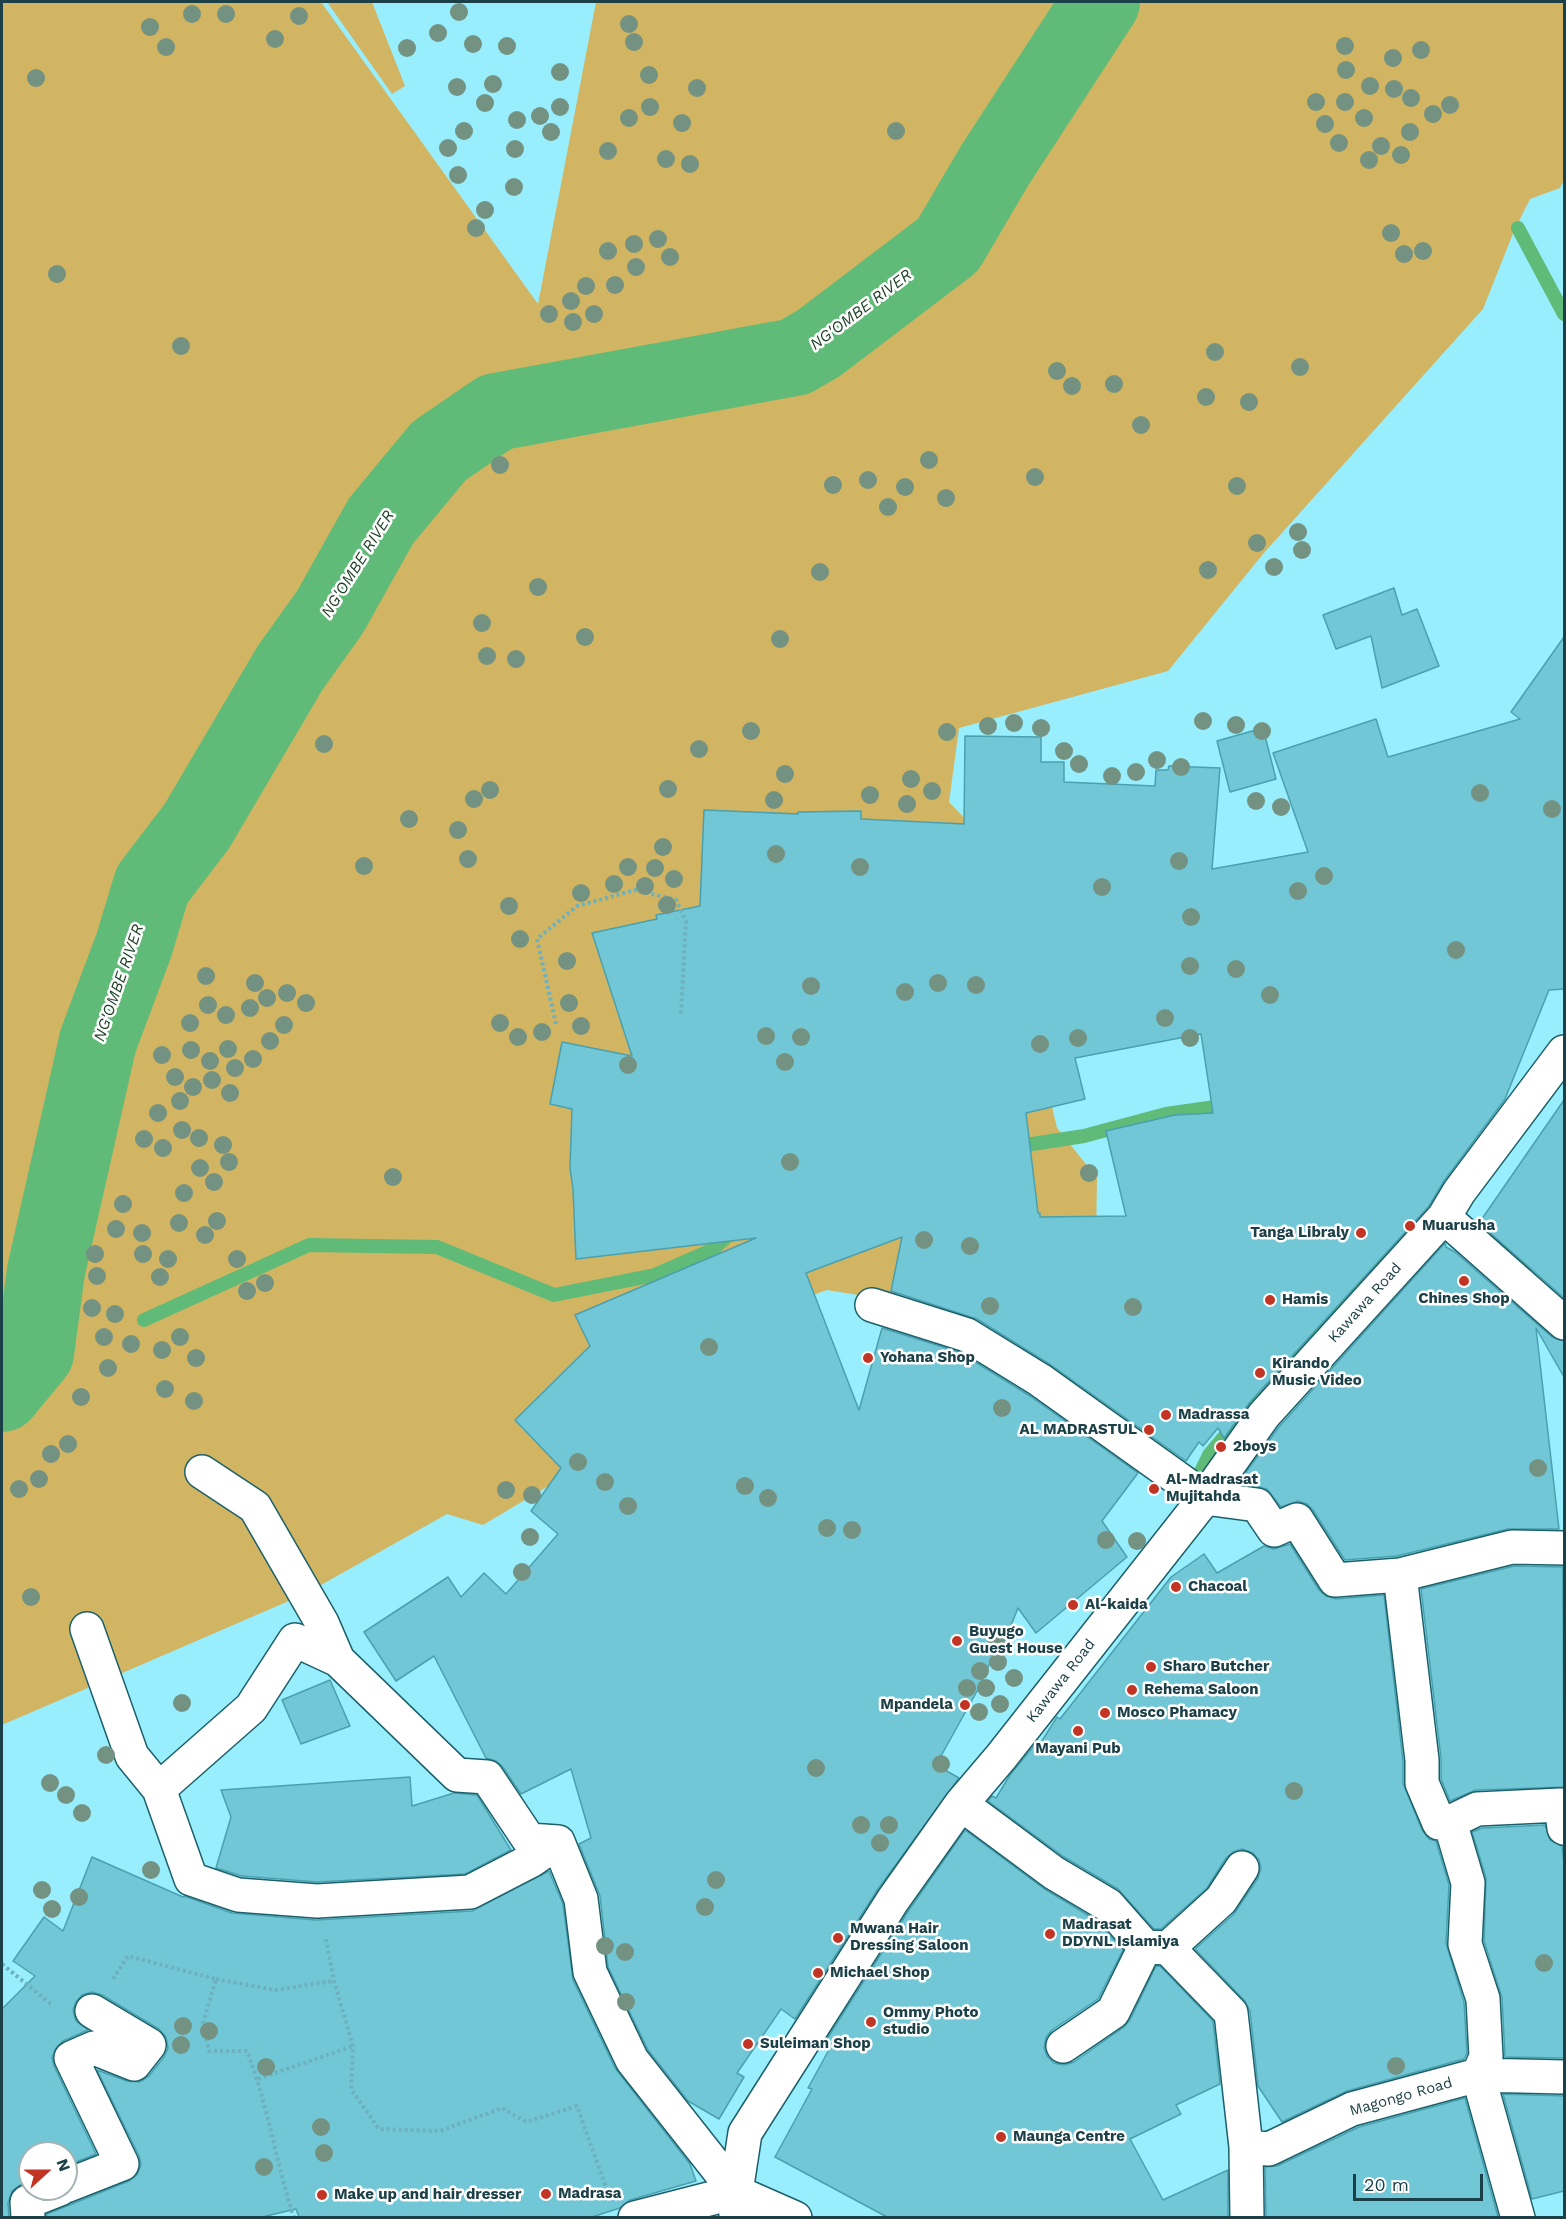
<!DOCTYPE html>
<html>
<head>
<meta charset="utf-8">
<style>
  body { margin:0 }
  #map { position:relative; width:1566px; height:2219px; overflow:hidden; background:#99eefe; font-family:"Work Sans",sans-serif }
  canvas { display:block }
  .frame { position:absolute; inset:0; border:3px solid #1c4047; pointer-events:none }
  .north { position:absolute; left:18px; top:2141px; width:60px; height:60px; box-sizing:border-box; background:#fff; border:2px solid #a4b3b5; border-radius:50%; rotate:69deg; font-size:16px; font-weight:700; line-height:24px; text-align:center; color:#1c4047 }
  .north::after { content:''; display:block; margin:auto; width:21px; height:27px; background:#c23525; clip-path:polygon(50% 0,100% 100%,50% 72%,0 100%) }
  .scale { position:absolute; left:1353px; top:2174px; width:130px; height:27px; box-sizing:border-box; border:3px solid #1c4047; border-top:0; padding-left:8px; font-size:18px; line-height:21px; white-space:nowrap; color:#1c4047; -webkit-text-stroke:4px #fff; paint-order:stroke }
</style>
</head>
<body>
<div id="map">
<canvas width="1566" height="2219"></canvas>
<div class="frame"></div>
<div class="north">N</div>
<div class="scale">20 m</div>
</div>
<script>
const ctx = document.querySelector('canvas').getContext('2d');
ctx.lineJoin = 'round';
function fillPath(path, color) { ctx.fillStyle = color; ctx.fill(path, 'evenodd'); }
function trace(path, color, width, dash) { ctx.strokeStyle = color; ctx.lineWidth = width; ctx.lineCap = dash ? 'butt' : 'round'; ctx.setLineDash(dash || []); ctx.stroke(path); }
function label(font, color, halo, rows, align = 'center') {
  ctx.font = font + ' "Work Sans",sans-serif'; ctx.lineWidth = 5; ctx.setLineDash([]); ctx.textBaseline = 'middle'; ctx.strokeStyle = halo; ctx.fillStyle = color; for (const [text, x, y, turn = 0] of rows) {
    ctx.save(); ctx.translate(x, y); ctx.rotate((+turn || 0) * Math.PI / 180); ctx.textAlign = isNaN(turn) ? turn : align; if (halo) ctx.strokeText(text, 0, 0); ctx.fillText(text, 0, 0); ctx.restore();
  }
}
const green = new Path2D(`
  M 2,2 L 321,2 L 538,304 L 596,2 L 1564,2 L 1564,180 L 1560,188 L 1530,199 L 1514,231 L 1483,309 L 1263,554 L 1168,671 L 959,728 L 949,802 L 992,847 L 1057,1128 L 1097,1178 L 1096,1242 L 916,1291 L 877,1298 L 827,1290 L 765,1312 L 587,1463 L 483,1525 L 447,1514 L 305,1594 L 2,1725 Z
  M 327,2 L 372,2 L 405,86 L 392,94 Z`);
const stream = new Path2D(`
  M 1518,228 L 1564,314
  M 1013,1147 L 1084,1136 L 1166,1114 L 1229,1105
  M 1491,1233 L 1500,1240 L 1524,1270
  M 144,1320 L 309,1245 L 437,1247 L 554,1295 L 655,1275 L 712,1250 L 734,1230
  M 1192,1490 L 1209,1455 L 1309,1336 L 1350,1296 L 1400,1237`);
const river = new Path2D(`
  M 2,1393 L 35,1353 L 46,1271 L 98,1041 L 134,945 L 152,885 L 197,826 L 290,668 L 330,612 L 381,521 L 439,451 L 496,412 L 795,357 L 819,343 L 948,245 L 995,165 L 1101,2`);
const building = new Path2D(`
  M 1394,588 L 1402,615 L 1417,609 L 1439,666 L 1382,688 L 1371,636 L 1336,649 L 1323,615 Z
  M 1564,637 L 1564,989 L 1549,990 L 1505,1099 L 1444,1181 L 1429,1206 L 1250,1402 L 1224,1438 L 1218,1428 L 1203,1446 L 1199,1442 L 1186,1461 L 1051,1365 L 977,1319 L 891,1291 L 902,1237 L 806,1273 L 859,1410 L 882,1328 L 959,1352 L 1030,1396 L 1138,1473 L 1102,1521 L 1127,1557 L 1036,1633 L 1018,1608 L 997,1660 L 992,1658 L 981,1684 L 936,1765 L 959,1778 L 878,1889 L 795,2019 L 781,2009 L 737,2073 L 744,2077 L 719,2119 L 688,2101 L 648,2050 L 608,1967 L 600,1896 L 579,1844 L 591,1838 L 571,1769 L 521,1794 L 502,1766 L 496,1761 L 486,1758 L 434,1656 L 396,1681 L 364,1632 L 448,1577 L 461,1597 L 484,1573 L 506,1594 L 558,1534 L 531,1511 L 561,1468 L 515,1420 L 590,1346 L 575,1315 L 756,1238 L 576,1259 L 573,1189 L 570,1168 L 572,1109 L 550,1104 L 562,1042 L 632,1056 L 592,933 L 657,919 L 656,915 L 700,906 L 704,810 L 798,814 L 798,812 L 861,811 L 861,819 L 964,824 L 965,736 L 1041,737 L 1041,762 L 1064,762 L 1064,782 L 1155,786 L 1156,770 L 1168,770 L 1169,766 L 1220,768 L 1212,869 L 1308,852 L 1273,753 L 1376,719 L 1388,757 L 1520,719 L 1511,712 ZM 1201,1034 L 1213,1113 L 1175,1115 L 1106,1131 L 1126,1216 L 1040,1217 L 1040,1213 L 1038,1213 L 1026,1113 L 1085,1099 L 1075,1058 Z
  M 1263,728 L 1276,779 L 1230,792 L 1217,741 Z
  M 1564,1100 L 1564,1298 L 1479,1223 Z
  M 1445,1243 L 1446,1247 L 1455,1252 L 1552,1337 L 1564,1341 L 1564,1377 L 1536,1328 L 1559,1529 L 1508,1529 L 1397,1556 L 1345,1560 L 1313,1510 L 1307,1504 L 1298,1501 L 1281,1507 L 1267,1489 L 1255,1486 L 1246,1472 L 1279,1427 Z
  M 1290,1544 L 1319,1590 L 1326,1596 L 1336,1599 L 1384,1595 L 1403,1761 L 1403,1783 L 1422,1830 L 1429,1839 L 1436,1841 L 1449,1885 L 1446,1943 L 1464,2002 L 1467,2053 L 1464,2059 L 1347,2091 L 1282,2122 L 1258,2086 L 1250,2011 L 1245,2001 L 1195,1949 L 1234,1914 L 1258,1878 L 1261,1868 L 1259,1860 L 1253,1853 L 1242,1849 L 1233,1852 L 1226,1858 L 1207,1888 L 1161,1929 L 1154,1929 L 1118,1889 L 1064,1857 L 988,1801 L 992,1796 L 996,1798 L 1010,1775 L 1037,1742 L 1040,1744 L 1057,1717 L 1060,1719 L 1171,1577 L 1204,1554 L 1217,1573 L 1264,1546 L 1274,1549 Z
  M 1514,1566 L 1563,1567 L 1564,1787 L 1476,1790 L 1450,1801 L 1441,1779 L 1441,1758 L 1421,1589 Z
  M 330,1680 L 350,1726 L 301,1744 L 282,1700 Z
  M 410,1777 L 412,1806 L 454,1793 L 477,1795 L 511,1850 L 465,1874 L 317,1882 L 242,1876 L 216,1868 L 231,1817 L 221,1790 Z
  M 1545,1825 L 1550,1840 L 1562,1846 L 1564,1863 L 1564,2058 L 1505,2057 L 1502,1998 L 1484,1941 L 1486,1878 L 1472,1832 L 1482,1828 Z
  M 965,1830 L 1043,1888 L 1096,1920 L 1123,1950 L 1098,1999 L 1052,2030 L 1046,2037 L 1044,2048 L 1047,2056 L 1054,2063 L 1064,2065 L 1074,2062 L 1124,2027 L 1130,2020 L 1156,1966 L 1160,1966 L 1213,2021 L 1220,2084 L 1176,2105 L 1181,2114 L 1130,2139 L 1163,2200 L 1228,2170 L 1228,2217 L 887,2217 L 775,2157 L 812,2089 L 808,2088 L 831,2046 L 825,2042 L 909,1910 Z
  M 92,1857 L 183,1897 L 184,1896 L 232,1913 L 316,1920 L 472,1911 L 549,1871 L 563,1904 L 573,1980 L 615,2068 L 690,2164 L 696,2181 L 630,2200 L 620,2208 L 592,2217 L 299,2217 L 296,2209 L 262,2217 L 46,2217 L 47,2214 L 129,2181 L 137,2175 L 141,2165 L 139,2156 L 97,2070 L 127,2081 L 140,2082 L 149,2076 L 164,2057 L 168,2048 L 166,2037 L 159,2029 L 102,1995 L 92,1992 L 82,1995 L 76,2002 L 73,2010 L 76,2021 L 88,2030 L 63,2041 L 56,2048 L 52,2057 L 54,2066 L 96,2154 L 66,2166 L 66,2153 L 30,2153 L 30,2181 L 20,2185 L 12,2191 L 8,2203 L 9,2217 L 2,2217 L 2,2009 L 35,1976 L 13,1961 L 44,1917 L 63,1931 Z
  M 1503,2094 L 1564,2096 L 1564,2191 L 1532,2199 Z
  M 1465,2098 L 1498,2217 L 1266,2217 L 1265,2167 L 1277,2166 L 1359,2127 Z`);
const path = new Path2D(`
  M 556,1024 L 537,939 L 577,906 L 635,890 L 676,900 L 686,921 L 681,1014
  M 326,1939 L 334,1981 L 353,2046 L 351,2089 L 379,2129 L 440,2131 L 502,2108 L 526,2122 L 577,2106 L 607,2190
  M 2,1964 L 52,2005
  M 113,1979 L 128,1956 L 216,1979 L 203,2023 L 209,2051 L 247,2051 C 268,2105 276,2163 294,2218
  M 216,1979 L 275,1990 L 334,1981
  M 258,2079 L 353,2046`);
const minor = new Path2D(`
  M 1444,1217 L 1564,1323
  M 872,1305 L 967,1335 L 1040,1380 L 1205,1498 L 1257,1505 L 1274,1530 L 1297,1520 L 1335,1580 L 1400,1575 L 1512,1547 L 1564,1548
  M 202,1472 L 255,1507 L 322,1623 L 338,1660 L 457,1775 L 487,1777 L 529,1840 L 558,1842 L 581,1899 L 590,1972 L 632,2060 L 736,2192 L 795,2218
  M 1400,1575 L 1422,1760 L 1422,1783 L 1439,1823 L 1450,1822 L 1468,1883 L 1465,1944 L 1483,1999 L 1486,2057 L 1478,2075 L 1518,2218
  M 87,1629 L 132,1756 L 159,1789 L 191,1879 L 238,1895 L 317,1901 L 470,1892 L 532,1860 L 558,1842
  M 159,1789 L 251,1708 L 295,1640 L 338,1660
  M 961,1804 L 1054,1873 L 1108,1905 L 1145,1947 L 1168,1948 L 1231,2013 L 1246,2147 L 1247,2218
  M 1450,1822 L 1477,1809 L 1561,1805 L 1564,1828
  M 1168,1948 L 1221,1900 L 1242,1868
  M 1063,2046 L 1113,2012 L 1145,1947
  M 1246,2147 L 1269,2149 L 1352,2109 L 1478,2075 L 1564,2077
  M 66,2186 L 122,2164 L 71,2058 L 94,2048 L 134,2064 L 149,2045 L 92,2011
  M 28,2217 L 27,2202 L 60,2189
  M 635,2218 L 736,2192
  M 736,2218 L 736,2192 L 745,2133 L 893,1900 L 961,1804 L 1001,1757 L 1205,1498 L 1264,1415 L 1444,1217 L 1459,1192 L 1564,1052`);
const trees = [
  [459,12],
  [192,14],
  [226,14],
  [299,16],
  [629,24],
  [150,27],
  [438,33],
  [275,39],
  [634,42],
  [473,44],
  [507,46],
  [1345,46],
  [166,47],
  [407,48],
  [1421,50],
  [1393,58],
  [1346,70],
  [560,72],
  [649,75],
  [36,78],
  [493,84],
  [1370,86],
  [457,87],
  [697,88],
  [1394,89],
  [1411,98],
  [1316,102],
  [1345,102],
  [485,103],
  [1450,105],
  [560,107],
  [650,107],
  [1433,114],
  [540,116],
  [629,118],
  [1364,118],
  [517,120],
  [682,123],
  [1325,124],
  [464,131],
  [896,131],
  [551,132],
  [1410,132],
  [1339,143],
  [1381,146],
  [448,148],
  [515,149],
  [608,151],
  [1401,155],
  [666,159],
  [1369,160],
  [690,164],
  [458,175],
  [514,187],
  [485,210],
  [476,228],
  [1391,233],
  [658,239],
  [634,244],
  [608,251],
  [1423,251],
  [1404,254],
  [670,257],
  [636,267],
  [57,274],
  [615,285],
  [586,286],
  [571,301],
  [549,314],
  [594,314],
  [573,322],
  [181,346],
  [1215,352],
  [1300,367],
  [1057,371],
  [1114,384],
  [1072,386],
  [1206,397],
  [1249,402],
  [1141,425],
  [929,460],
  [500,465],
  [1035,477],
  [868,480],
  [833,485],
  [1237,486],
  [905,487],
  [946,498],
  [888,507],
  [1298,532],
  [1257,543],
  [1302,550],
  [1274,567],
  [1208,570],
  [820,572],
  [538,587],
  [482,623],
  [585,637],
  [780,639],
  [487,656],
  [516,659],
  [1203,721],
  [1014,723],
  [1236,725],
  [988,726],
  [1041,728],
  [751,731],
  [1262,731],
  [947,732],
  [324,744],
  [699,749],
  [1064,751],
  [1157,760],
  [1079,764],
  [1181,767],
  [1136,772],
  [785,774],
  [1112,776],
  [911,779],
  [668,789],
  [490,790],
  [932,791],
  [1480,793],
  [870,795],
  [474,799],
  [774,800],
  [1256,801],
  [907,804],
  [1281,807],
  [1552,809],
  [409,819],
  [458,830],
  [663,847],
  [776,854],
  [468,859],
  [1179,861],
  [364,866],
  [628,867],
  [860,867],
  [655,868],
  [1324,876],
  [674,879],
  [614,884],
  [645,886],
  [1102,887],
  [1298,891],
  [581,893],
  [667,905],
  [509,906],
  [1191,917],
  [520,939],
  [1456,950],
  [567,961],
  [1190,966],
  [1236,969],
  [206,976],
  [255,983],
  [938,983],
  [976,985],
  [811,986],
  [905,992],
  [287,993],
  [1270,995],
  [267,998],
  [306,1003],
  [569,1003],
  [208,1005],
  [250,1008],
  [226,1015],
  [1165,1018],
  [190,1023],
  [500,1023],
  [284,1025],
  [581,1026],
  [542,1032],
  [766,1036],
  [518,1037],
  [801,1037],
  [1078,1038],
  [1190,1038],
  [270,1041],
  [1040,1044],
  [228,1049],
  [191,1050],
  [162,1055],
  [253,1059],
  [210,1061],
  [785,1062],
  [628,1065],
  [235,1068],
  [175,1077],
  [212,1080],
  [193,1087],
  [230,1093],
  [180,1101],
  [158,1113],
  [182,1130],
  [199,1138],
  [144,1139],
  [223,1145],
  [163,1148],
  [229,1162],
  [790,1162],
  [200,1168],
  [1089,1173],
  [393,1177],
  [214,1182],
  [184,1193],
  [123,1204],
  [217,1221],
  [179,1223],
  [116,1229],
  [142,1233],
  [205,1235],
  [924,1240],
  [970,1246],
  [95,1254],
  [143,1254],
  [168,1259],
  [237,1259],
  [97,1276],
  [160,1277],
  [265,1283],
  [247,1291],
  [990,1306],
  [1133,1307],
  [92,1308],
  [115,1314],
  [104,1337],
  [180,1337],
  [131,1344],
  [709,1347],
  [162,1350],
  [196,1358],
  [108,1368],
  [165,1389],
  [81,1397],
  [194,1401],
  [1002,1408],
  [68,1444],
  [51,1454],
  [578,1462],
  [1538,1468],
  [39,1479],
  [605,1482],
  [745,1486],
  [19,1489],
  [506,1490],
  [532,1495],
  [768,1498],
  [628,1506],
  [827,1528],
  [852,1530],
  [530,1537],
  [1106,1540],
  [1137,1541],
  [522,1572],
  [31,1597],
  [996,1643],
  [998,1662],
  [980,1671],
  [1014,1678],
  [967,1688],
  [986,1688],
  [182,1703],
  [1000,1704],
  [979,1712],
  [106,1755],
  [941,1764],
  [816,1768],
  [50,1783],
  [1294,1791],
  [66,1795],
  [82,1813],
  [861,1825],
  [889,1825],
  [880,1843],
  [151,1870],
  [716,1880],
  [42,1890],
  [79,1897],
  [705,1907],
  [52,1909],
  [605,1946],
  [625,1952],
  [1544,1963],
  [626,2002],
  [183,2026],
  [209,2031],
  [181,2045],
  [1396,2066],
  [266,2067],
  [321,2127],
  [324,2153],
  [264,2167]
];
const markers = [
  [1410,1226,6,"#c23525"],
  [1361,1233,6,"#c23525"],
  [1464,1281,6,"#c23525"],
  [1270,1300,6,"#c23525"],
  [868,1358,6,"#c23525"],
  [1260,1373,6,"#c23525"],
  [1166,1415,6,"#c23525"],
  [1149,1430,6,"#c23525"],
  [1221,1447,6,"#c23525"],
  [1154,1489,6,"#c23525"],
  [1176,1587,6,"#c23525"],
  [1073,1605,6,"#c23525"],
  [957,1641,6,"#c23525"],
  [1151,1667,6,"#c23525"],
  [1132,1690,6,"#c23525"],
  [965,1705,6,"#c23525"],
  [1105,1713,6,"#c23525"],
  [1078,1731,6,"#c23525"],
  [1050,1934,6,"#c23525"],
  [838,1938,6,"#c23525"],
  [818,1973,6,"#c23525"],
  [871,2022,6,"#c23525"],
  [748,2044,6,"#c23525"],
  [1001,2137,6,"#c23525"],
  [546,2194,6,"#c23525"],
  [322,2195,6,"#c23525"]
];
const poiNames = [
  ["Muarusha",1422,1226],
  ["Tanga Libraly",1349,1233,"right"],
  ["Chines Shop",1464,1299,"center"],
  ["Hamis",1282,1300],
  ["Yohana Shop",880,1358],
  ["Kirando",1272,1364],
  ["Music Video",1272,1381],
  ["Madrassa",1178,1415],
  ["AL MADRASTUL",1137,1430,"right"],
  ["2boys",1233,1447],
  ["Al-Madrasat",1166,1480],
  ["Mujitahda",1166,1497],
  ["Chacoal",1188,1587],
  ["Al-kaida",1085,1605],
  ["Buyugo",969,1632],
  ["Guest House",969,1649],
  ["Sharo Butcher",1163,1667],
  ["Rehema Saloon",1144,1690],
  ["Mpandela",953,1705,"right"],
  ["Mosco Phamacy",1117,1713],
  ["Mayani Pub",1078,1749,"center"],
  ["Madrasat",1062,1925],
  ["DDYNL Islamiya",1062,1942],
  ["Mwana Hair",850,1929],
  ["Dressing Saloon",850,1946],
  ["Michael Shop",830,1973],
  ["Ommy Photo",883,2013],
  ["studio",883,2030],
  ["Suleiman Shop",760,2044],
  ["Maunga Centre",1013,2137],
  ["Madrasa",558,2194],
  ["Make up and hair dresser",334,2195]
];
const streetNames = [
  ["Kawawa Road",1365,1303,-48],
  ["Kawawa Road",1061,1681,-52],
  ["Magongo Road",1401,2097,-16]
];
const waterNames = [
  ["NG'OMBE RIVER",861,310,-37],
  ["NG'OMBE RIVER",358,564,-58],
  ["NG'OMBE RIVER",119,983,-71]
];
fillPath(green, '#d2b563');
trace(stream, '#5fbb77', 14);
trace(river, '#5fbb77', 78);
fillPath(building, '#72c7d7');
trace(building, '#49a0ae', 1.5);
trace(minor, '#1b606a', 36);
trace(path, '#6db1be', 4, [3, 3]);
trace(minor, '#fff', 33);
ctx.fillStyle = '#749281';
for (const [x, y] of trees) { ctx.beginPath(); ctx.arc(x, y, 9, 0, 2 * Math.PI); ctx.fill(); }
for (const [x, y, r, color] of markers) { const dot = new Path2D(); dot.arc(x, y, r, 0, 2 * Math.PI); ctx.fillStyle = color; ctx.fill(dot); trace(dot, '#fff', 2); }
label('bold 15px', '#1c4047', '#fff', poiNames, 'left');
label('15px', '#1c4047', '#fff', streetNames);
label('italic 16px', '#193e23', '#fff', waterNames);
</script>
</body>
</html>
